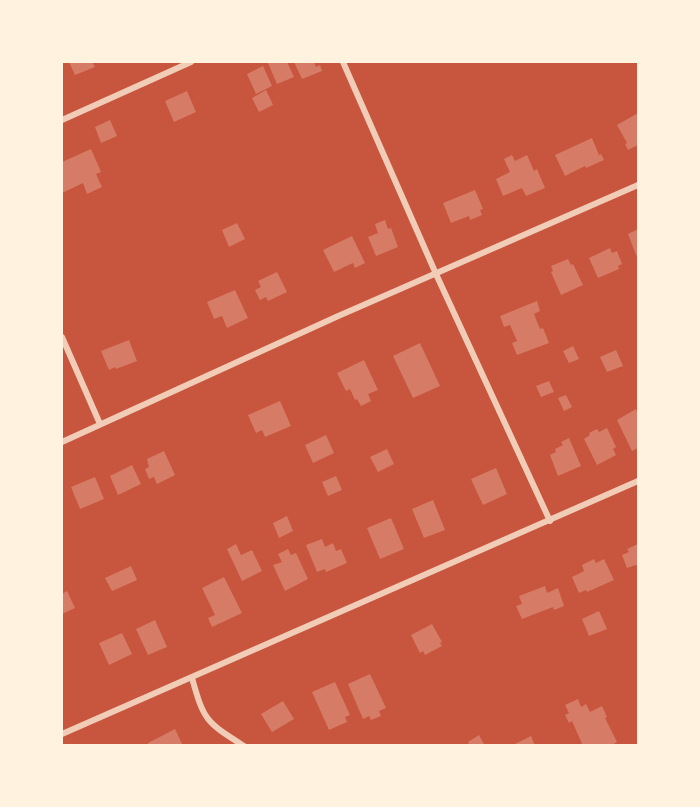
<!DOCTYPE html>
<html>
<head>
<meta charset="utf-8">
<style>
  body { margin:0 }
  #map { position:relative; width:700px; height:807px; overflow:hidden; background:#c8553d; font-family:"Open Sans",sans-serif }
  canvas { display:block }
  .frame { position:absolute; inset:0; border:63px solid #fff3e0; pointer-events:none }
</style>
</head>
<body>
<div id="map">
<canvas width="700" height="807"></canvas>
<div class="frame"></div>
</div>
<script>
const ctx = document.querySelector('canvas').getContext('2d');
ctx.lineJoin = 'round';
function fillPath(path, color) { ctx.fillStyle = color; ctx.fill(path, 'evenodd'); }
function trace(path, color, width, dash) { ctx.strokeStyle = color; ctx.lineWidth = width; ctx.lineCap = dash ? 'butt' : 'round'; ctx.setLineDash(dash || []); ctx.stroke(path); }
const building = new Path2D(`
  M 69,62 L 92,62 L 95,67 L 75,75 Z
  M 273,62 L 287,62 L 294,77 L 277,84 L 268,63 Z
  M 294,62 L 314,62 L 316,67 L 320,65 L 322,71 L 302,79 Z
  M 263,66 L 272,86 L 256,94 L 247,74 Z
  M 266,90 L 273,105 L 259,112 L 252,98 Z
  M 187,91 L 196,112 L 174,122 L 165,101 Z
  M 638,113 L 638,145 L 628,150 L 625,144 L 627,143 L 617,125 Z
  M 110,120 L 117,136 L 101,143 L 95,127 Z
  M 592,138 L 599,155 L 601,154 L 604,160 L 586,168 L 585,166 L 565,176 L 555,155 Z
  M 91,149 L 101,172 L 96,174 L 102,187 L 87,194 L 83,183 L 62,193 L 62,162 Z
  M 512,155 L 515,161 L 527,155 L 534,171 L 537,169 L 545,188 L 526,196 L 522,188 L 503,196 L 496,179 L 510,172 L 504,159 Z
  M 475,190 L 483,209 L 480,210 L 482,215 L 470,220 L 469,216 L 451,223 L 443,203 Z
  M 385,220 L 388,229 L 391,228 L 398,247 L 376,256 L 368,237 L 378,233 L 375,224 Z
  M 237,223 L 245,239 L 229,247 L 222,230 Z
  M 638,229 L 638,260 L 628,234 Z
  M 352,236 L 365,263 L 355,268 L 353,263 L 334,272 L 323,250 Z
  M 610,248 L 612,253 L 617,251 L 622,264 L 618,266 L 619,269 L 598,278 L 589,258 Z
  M 568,259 L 571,265 L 573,264 L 583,285 L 561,295 L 551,272 L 553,271 L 551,266 Z
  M 277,272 L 287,292 L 268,301 L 266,297 L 260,300 L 255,290 L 261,287 L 258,281 Z
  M 235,290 L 248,318 L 227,328 L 222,316 L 214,319 L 207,302 Z
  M 537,301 L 540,311 L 534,314 L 540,329 L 543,328 L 549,343 L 517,355 L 512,343 L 517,341 L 510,325 L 504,327 L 500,316 Z
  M 129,340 L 137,361 L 116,369 L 115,367 L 109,370 L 101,351 Z
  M 420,343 L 440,386 L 413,398 L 393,356 Z
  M 573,346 L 579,359 L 569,363 L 563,351 Z
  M 616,350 L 623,366 L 607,372 L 600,357 Z
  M 364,360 L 378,390 L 368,394 L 371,401 L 361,406 L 357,399 L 355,400 L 350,389 L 346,391 L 337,373 Z
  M 549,381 L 554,392 L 541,397 L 536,386 Z
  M 566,395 L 572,407 L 564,411 L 558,398 Z
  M 280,401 L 291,426 L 265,437 L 262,430 L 256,433 L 248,415 Z
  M 636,409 L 638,415 L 638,448 L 632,451 L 617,420 Z
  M 607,428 L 616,447 L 613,449 L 616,455 L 597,465 L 584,439 L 590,435 L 589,433 L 597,429 L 599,432 Z
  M 326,435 L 334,453 L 313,463 L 305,445 Z
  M 569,438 L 581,466 L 558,476 L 550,455 L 556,452 L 555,449 L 563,445 L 561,442 Z
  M 387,449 L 394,464 L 378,472 L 370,457 Z
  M 164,451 L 175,475 L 157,484 L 154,477 L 149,479 L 145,469 L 149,467 L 147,459 Z
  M 132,465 L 141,484 L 118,495 L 110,476 Z
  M 496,468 L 507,494 L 483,505 L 471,479 Z
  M 336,476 L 342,490 L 328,496 L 322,482 Z
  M 95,477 L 104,499 L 80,509 L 71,487 Z
  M 433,500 L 445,530 L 424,538 L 412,509 Z
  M 287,516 L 293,531 L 279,538 L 273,523 Z
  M 391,518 L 404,549 L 380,559 L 367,528 Z
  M 322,539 L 325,547 L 333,543 L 336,551 L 341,549 L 347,563 L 326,572 L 325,569 L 317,572 L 306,545 Z
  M 236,544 L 241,555 L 252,550 L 262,571 L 242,581 L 227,549 Z
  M 638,544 L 638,566 L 636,565 L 627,568 L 622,555 L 629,552 L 627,549 Z
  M 288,549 L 291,555 L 296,553 L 308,579 L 285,591 L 273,565 L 282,562 L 278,554 Z
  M 594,559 L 596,563 L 604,559 L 614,580 L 587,592 L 586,590 L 579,593 L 572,577 L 584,571 L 582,565 Z
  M 131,566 L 137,580 L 112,591 L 105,578 Z
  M 224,577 L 242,613 L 212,627 L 208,618 L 215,615 L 202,588 Z
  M 545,586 L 547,593 L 558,588 L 564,606 L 554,610 L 553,607 L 522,619 L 516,606 L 522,604 L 519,596 Z
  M 67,591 L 75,608 L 62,614 L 62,594 Z
  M 599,611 L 607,629 L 589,636 L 582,619 Z
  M 155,620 L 167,647 L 148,655 L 136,629 Z
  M 432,624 L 442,642 L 440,643 L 442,646 L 425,655 L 423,651 L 420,653 L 411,635 Z
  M 122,633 L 132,654 L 109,665 L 99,643 Z
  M 370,674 L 386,708 L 379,711 L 381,716 L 371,720 L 369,716 L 363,719 L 348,684 Z
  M 335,682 L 350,715 L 345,717 L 347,722 L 329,730 L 312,692 Z
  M 578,699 L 581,707 L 586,704 L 590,712 L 602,706 L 607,717 L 605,718 L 617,742 L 610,746 L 583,746 L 572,721 L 569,723 L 565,715 L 569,713 L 565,705 Z
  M 283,701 L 294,719 L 272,732 L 261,714 Z
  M 175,729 L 183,746 L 149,746 L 148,743 Z
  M 479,735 L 485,746 L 470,746 L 468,742 Z
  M 531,736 L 535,746 L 511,746 Z`);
const minor = new Path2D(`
  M 343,62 L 436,274 L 550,521
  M 62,120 L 191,62
  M 62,337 L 100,424
  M 62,442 L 336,317 L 638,185
  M 192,678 C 204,721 206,722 244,746
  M 62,734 L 638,481`);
fillPath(building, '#d67c66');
trace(minor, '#f1ccb7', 6);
</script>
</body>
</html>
